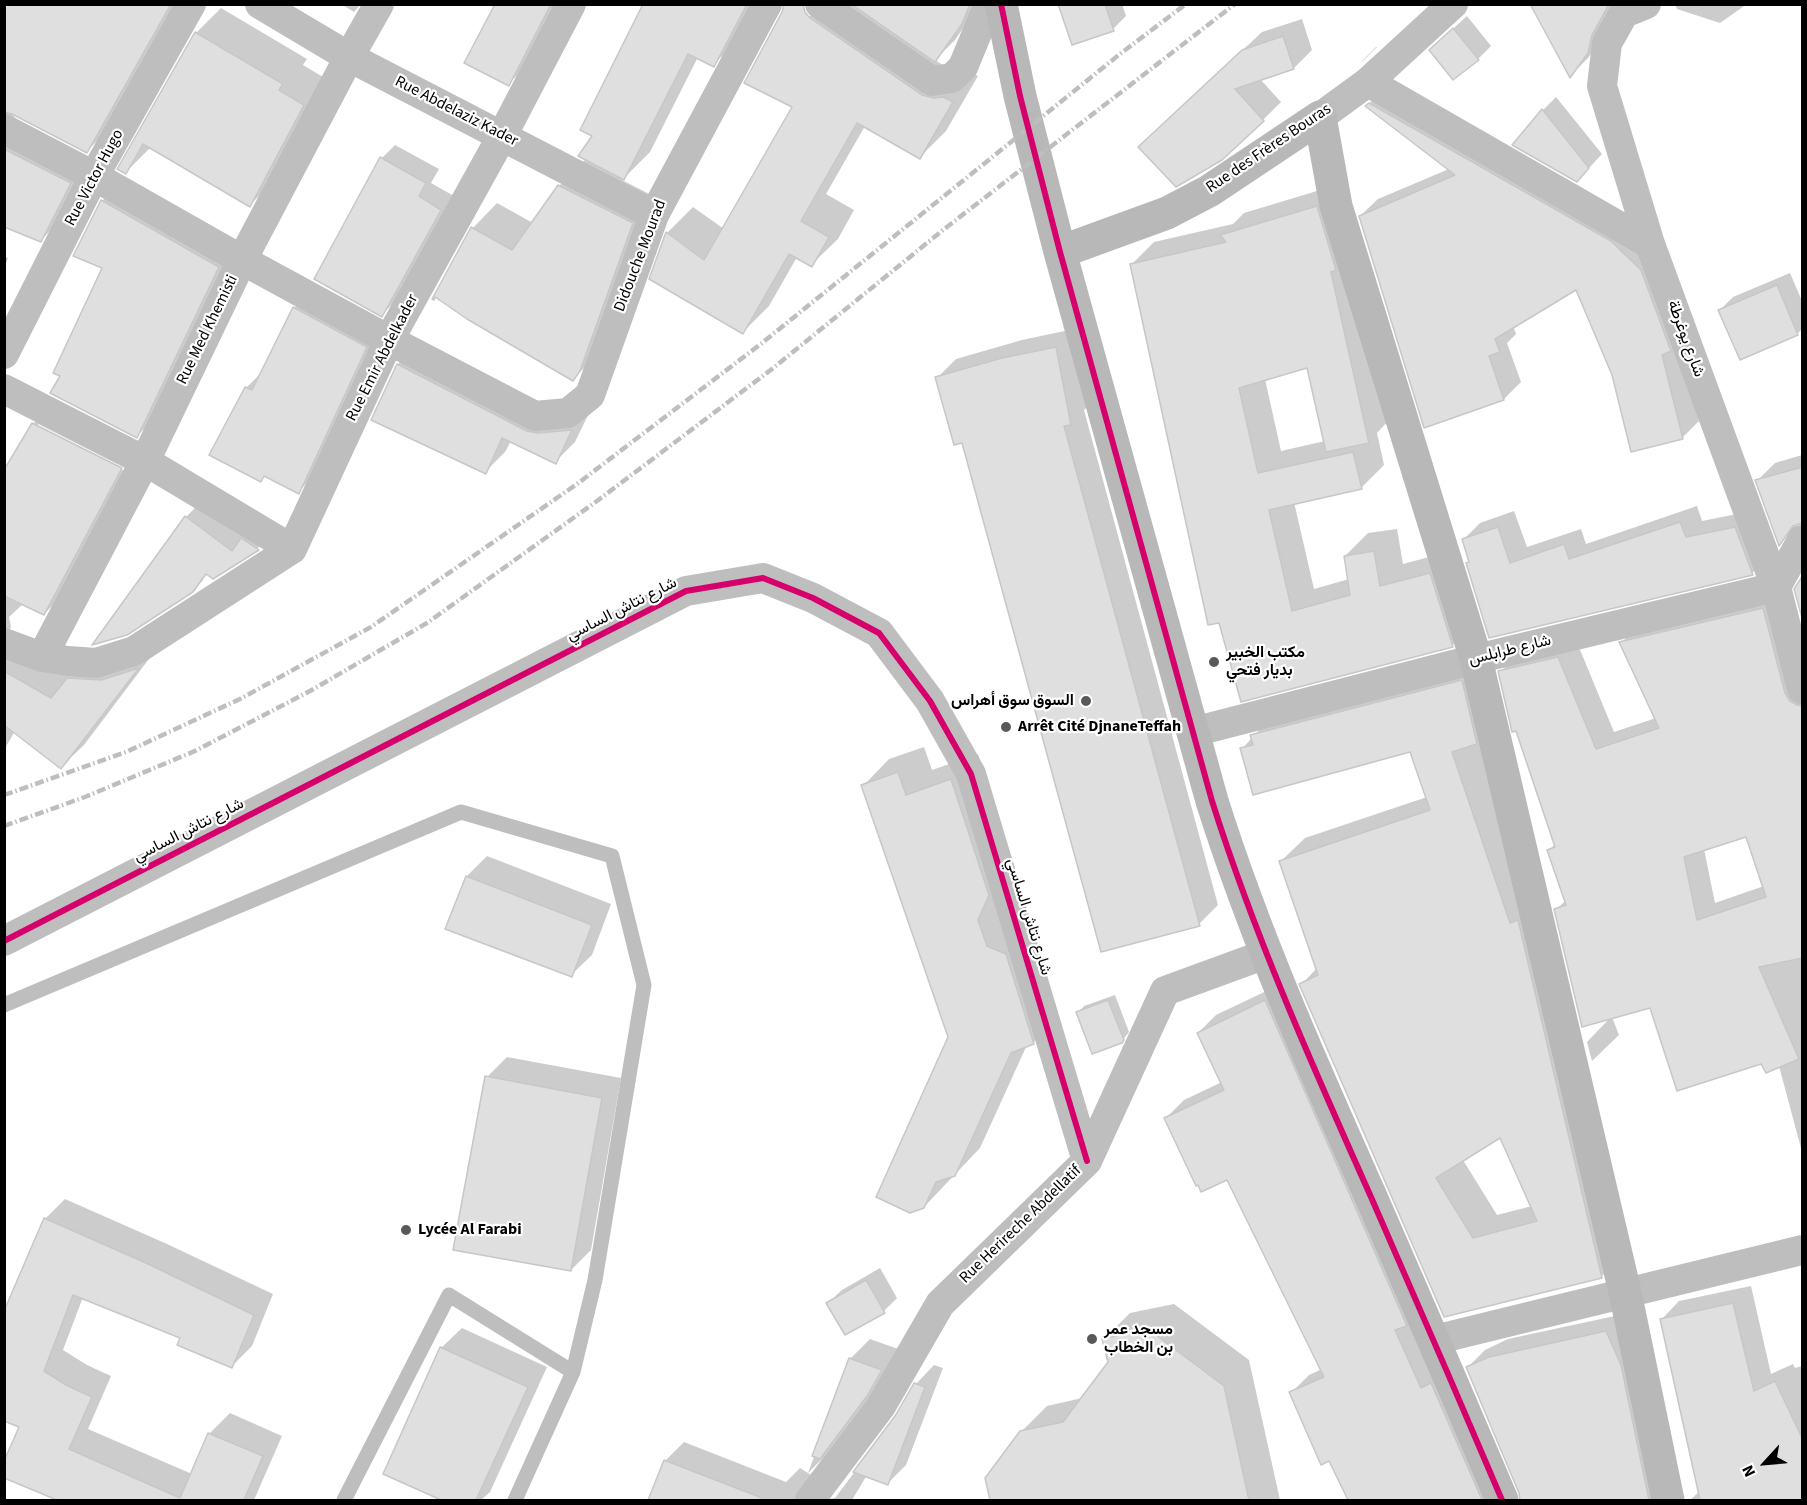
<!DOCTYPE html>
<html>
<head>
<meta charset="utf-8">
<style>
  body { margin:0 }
  #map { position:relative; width:1807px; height:1505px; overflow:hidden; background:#fff; font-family:"Source Sans 3",sans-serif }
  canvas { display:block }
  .frame { position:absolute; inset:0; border:6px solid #000; pointer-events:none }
  .north { position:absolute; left:1735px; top:1433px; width:60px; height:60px; -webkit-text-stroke:4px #fff; paint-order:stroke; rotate:244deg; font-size:16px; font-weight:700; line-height:24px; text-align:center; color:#000 }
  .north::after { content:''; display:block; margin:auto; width:21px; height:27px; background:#000; clip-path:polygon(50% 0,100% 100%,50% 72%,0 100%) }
</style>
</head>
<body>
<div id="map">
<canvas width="1807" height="1505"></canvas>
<div class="frame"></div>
<div class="north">N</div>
</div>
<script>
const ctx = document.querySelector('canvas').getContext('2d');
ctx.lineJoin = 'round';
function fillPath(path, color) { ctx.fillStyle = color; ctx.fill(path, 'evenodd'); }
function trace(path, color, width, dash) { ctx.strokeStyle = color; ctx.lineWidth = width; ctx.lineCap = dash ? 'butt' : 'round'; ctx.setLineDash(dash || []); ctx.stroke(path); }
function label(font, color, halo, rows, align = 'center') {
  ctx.font = font + ' "Source Sans 3",Vazirmatn,sans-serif'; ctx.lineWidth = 4.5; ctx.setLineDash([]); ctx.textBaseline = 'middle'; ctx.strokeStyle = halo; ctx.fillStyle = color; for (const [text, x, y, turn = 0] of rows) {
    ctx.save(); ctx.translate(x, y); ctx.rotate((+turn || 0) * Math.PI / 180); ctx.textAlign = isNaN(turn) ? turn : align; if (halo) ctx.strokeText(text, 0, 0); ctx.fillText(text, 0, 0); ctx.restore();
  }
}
const shadow = new Path2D(`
  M 4,4 L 179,4 L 109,129 L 87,151 L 10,111 L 18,122 L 92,161 L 63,218 L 41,240 L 4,225 Z
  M 341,4 L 361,4 L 354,12 Z
  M 496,4 L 559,4 L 527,66 L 508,84 Z
  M 645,4 L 758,4 L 739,39 L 713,65 L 698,57 L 650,152 L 622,180 L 657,198 L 598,354 L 573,379 L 473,228 L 497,203 L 533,223 L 559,186 L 586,159 Z
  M 821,4 L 980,4 L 955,40 L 935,60 L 949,69 L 970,71 L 978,76 L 946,131 L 920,157 L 865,126 L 826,194 L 854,210 L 838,239 L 811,265 L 797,257 L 769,306 L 743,332 L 667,233 L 693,207 L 724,229 L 794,107 L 795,36 L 809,17 Z
  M 1063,4 L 1122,4 L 1126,16 L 1113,29 Z
  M 1532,4 L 1615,4 L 1605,34 L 1588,58 L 1571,75 Z
  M 1675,4 L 1747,4 L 1720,23 L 1677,9 Z
  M 221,8 L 307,59 L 303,65 L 328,80 L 275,180 L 250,205 L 151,147 L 126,172 L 196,33 Z
  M 1467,16 L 1491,46 L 1478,59 L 1444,37 Z
  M 1302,19 L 1312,50 L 1294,68 L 1260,79 L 1281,102 L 1263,120 L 1158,129 L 1262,32 Z
  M 1376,47 L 1377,47 L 1360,64 L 1363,60 Z
  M 1384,89 L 1658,252 L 1699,421 L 1682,438 L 1613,374 L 1577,288 L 1513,326 L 1516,334 L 1507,343 L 1521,382 L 1504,399 L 1360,216 L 1378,199 L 1449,169 L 1367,106 Z
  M 1556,97 L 1602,154 L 1577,181 L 1543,110 Z
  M 395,145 L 439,169 L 431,183 L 454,196 L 395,301 L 382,315 L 382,158 Z
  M 1340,184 L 1391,418 L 1377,433 L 1384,465 L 1361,488 L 1294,502 L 1314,589 L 1349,579 L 1345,556 L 1368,533 L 1397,529 L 1403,564 L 1452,551 L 1475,623 L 1452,646 L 1242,700 L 1131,265 L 1154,242 L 1233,224 L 1244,213 ZM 1308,367 L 1325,441 L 1281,451 L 1265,379 Z
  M 119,185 L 235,250 L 153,420 L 137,436 L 181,300 L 75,255 L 102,201 Z
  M 4,257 L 8,258 L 4,269 Z
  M 1790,273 L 1802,301 L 1802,329 L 1797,334 L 1720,310 L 1733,297 Z
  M 314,288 L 386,327 L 318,472 L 298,492 L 266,475 L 261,480 L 211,454 L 246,388 L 262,372 L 294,308 Z
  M 1074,329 L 1090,404 L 1084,410 L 1218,905 L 1199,924 L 964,441 L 937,378 L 956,359 L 1022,340 Z
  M 418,344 L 548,412 L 590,411 L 575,442 L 555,462 L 511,441 L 505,452 L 485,472 L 373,420 L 398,364 Z
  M 56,401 L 143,446 L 67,591 L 44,614 L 23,604 L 9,617 L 11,627 L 5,637 L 73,675 L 158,647 L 84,745 L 61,767 L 15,731 L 4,750 L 4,463 L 8,466 L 33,424 ZM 38,424 L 129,470 L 128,473 L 38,427 Z
  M 1802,455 L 1802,522 L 1799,522 L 1780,543 L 1757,481 L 1775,463 Z
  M 205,498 L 277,530 L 258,548 L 213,577 L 209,574 L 206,578 L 212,569 L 210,567 L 200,580 L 203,580 L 193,591 L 186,517 Z
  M 1697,506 L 1702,521 L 1752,511 L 1769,557 L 1752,573 L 1468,563 L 1470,560 L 1463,540 L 1480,523 L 1514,511 L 1527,547 L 1581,529 L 1586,544 Z
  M 1781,591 L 1802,673 L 1802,1152 L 1779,1066 L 1762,1062 L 1651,1006 L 1612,1017 L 1619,1035 L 1592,1061 L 1587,1042 L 1611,1017 L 1556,910 L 1566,900 L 1549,850 L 1556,843 L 1500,672 L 1518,654 L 1576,640 L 1614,732 L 1656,718 L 1621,643 L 1639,625 ZM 1747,835 L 1764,886 L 1715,903 L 1704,849 Z
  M 1485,658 L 1625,1253 L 1602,1276 L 1445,1316 L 1301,985 L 1317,968 L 1281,861 L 1305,838 L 1427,797 L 1411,750 L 1242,749 L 1275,712 ZM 1501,1136 L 1532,1206 L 1497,1215 L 1463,1160 Z
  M 924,747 L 932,770 L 978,754 L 1015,868 L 1004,893 L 1032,928 L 1059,1017 L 1033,1043 L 1027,1045 L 980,1148 L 924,1207 L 950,1037 L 863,786 L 889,759 Z
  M 487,856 L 611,904 L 592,955 L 571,975 L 467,876 Z
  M 1283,983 L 1517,1500 L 1350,1500 L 1330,1460 L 1291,1393 L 1309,1375 L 1322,1369 L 1227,1178 L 1166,1118 L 1184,1100 L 1222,1082 L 1198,1033 L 1216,1015 Z
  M 1115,995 L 1129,1032 L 1122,1041 L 1078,1013 L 1084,1006 Z
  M 507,1057 L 621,1078 L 591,1250 L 571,1270 L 487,1077 Z
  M 65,1199 L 167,1244 L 273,1294 L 252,1346 L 232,1366 L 181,1338 L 83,1297 L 63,1350 L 87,1365 L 111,1376 L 88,1429 L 192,1474 L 210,1433 L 230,1413 L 282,1436 L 254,1500 L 61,1500 L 4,1476 L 21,1426 L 45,1219 Z
  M 880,1268 L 897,1298 L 884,1311 L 828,1303 L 842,1290 Z
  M 1751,1286 L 1771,1374 L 1793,1364 L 1795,1368 L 1802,1366 L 1802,1500 L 1690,1500 L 1700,1491 L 1661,1320 L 1679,1301 Z
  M 1174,1304 L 1249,1360 L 1280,1500 L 1222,1500 L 1220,1496 L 1199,1500 L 989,1500 L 1021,1432 L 1047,1406 L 1082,1398 L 1109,1362 L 1104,1339 L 1130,1313 Z
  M 1624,1314 L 1680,1500 L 1687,1500 L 1642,1500 L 1624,1463 L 1594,1476 L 1605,1500 L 1522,1500 L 1521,1493 L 1467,1368 L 1485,1350 L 1508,1339 Z
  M 462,1328 L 547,1367 L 490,1492 L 481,1500 L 445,1500 L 385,1473 L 441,1348 Z
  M 870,1339 L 901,1350 L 886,1375 L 823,1458 L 808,1473 L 812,1476 L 827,1499 L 835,1498 L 896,1417 L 916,1384 L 934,1365 L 943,1368 L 906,1465 L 888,1483 L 867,1475 L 852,1500 L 650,1500 L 665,1461 L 684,1442 L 786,1482 L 800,1468 L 808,1473 L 850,1359 Z`);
const building = new Path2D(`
  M 4,4 L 171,4 L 87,153 L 12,114 L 4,112 Z
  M 495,4 L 551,4 L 509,86 L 464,63 Z
  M 643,4 L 747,4 L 714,67 L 688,54 L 624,180 L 578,156 L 592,136 L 580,130 Z
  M 784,4 L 803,4 L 805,12 L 810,18 L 922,95 L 934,98 L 943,97 L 953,102 L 920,159 L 857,123 L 801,221 L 829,237 L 812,267 L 789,254 L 743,334 L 649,279 L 666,232 L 704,260 L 792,107 L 744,83 L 782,12 Z
  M 851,4 L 970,4 L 962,24 L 935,62 Z
  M 1058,4 L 1105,4 L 1114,31 L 1072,45 Z
  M 1530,4 L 1609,4 L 1592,35 L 1588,53 L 1570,78 Z
  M 1453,28 L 1479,60 L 1453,80 L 1429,50 Z
  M 195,32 L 283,84 L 279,90 L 304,105 L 250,207 L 143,144 L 126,174 L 117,169 Z
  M 1283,36 L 1294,69 L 1235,89 L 1264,121 L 1222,160 L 1176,187 L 1138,147 L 1242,50 Z
  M 1369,103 L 1611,241 L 1641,270 L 1671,351 L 1662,355 L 1683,439 L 1631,452 L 1612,375 L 1576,290 L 1495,339 L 1500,352 L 1489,356 L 1504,400 L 1424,428 L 1359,216 L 1455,175 L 1365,106 Z
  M 1542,109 L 1589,168 L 1577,182 L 1512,145 Z
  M 4,149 L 71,183 L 41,242 L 4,227 Z
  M 380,157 L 426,183 L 419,196 L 441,210 L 382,317 L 314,279 Z
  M 558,185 L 633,223 L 580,371 L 573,381 L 467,319 L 435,297 L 434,300 L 432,299 L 471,227 L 512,250 Z
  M 101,200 L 219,267 L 137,438 L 50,393 L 60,376 L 53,373 L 102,268 L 73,256 Z
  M 1317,206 L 1336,270 L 1331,272 L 1369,443 L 1326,452 L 1307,368 L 1239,388 L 1258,473 L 1353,452 L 1362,489 L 1269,510 L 1292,611 L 1350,595 L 1344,556 L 1374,551 L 1380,586 L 1430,573 L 1453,647 L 1241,702 L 1219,623 L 1208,625 L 1130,264 L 1226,242 L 1220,235 Z
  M 1777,285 L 1798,335 L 1740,360 L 1718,310 Z
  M 293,307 L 367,347 L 299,494 L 264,476 L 261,482 L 209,455 L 245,387 L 252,390 Z
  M 1056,347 L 1071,425 L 1064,426 L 1200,926 L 1101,952 L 962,443 L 954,445 L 935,377 L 1002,358 Z
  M 397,364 L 527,431 L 537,433 L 572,430 L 556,464 L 502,438 L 486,474 L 371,420 Z
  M 32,423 L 122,468 L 44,615 L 4,596 L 4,470 Z
  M 1803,467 L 1803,523 L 1793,526 L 1779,546 L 1755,480 Z
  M 185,516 L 232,551 L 241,538 L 259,550 L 213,579 L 206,574 L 193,592 L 127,635 L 92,645 Z
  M 1680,522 L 1686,537 L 1735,527 L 1753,575 L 1489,638 L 1466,563 L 1469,562 L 1462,539 L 1498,527 L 1510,563 L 1564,544 L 1569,559 Z
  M 1803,575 L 1803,621 L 1794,589 Z
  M 1763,608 L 1785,693 L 1790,701 L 1797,705 L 1803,706 L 1803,958 L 1759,967 L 1799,1059 L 1766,1073 L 1761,1064 L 1677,1091 L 1650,1008 L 1582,1027 L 1554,909 L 1566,905 L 1547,850 L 1555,847 L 1516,731 L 1512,732 L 1498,671 L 1558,657 L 1596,749 L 1659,728 L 1619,642 ZM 1746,837 L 1766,897 L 1697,920 L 1684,857 Z
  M 139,668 L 61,769 L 4,725 L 4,671 L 51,698 L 67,678 L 101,680 Z
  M 1462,680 L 1477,744 L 1452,752 L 1510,923 L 1518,920 L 1602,1278 L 1444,1317 L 1299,984 L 1318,975 L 1279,861 L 1430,810 L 1410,752 L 1253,795 L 1240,748 L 1253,745 L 1250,735 ZM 1500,1138 L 1537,1221 L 1473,1238 L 1436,1178 Z
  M 898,772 L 906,795 L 951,779 L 989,895 L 978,920 L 987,946 L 1006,954 L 1034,1044 L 1011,1053 L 955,1176 L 936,1182 L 924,1208 L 910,1213 L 876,1197 L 948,1037 L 861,785 Z
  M 466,876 L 592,925 L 572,977 L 445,929 Z
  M 1108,1000 L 1124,1040 L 1122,1043 L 1092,1054 L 1076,1012 Z
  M 1265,1000 L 1407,1326 L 1395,1330 L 1421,1388 L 1431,1383 L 1482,1500 L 1348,1500 L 1329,1461 L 1321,1465 L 1289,1392 L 1324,1377 L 1227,1180 L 1201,1192 L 1198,1185 L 1196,1186 L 1164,1118 L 1224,1090 L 1197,1033 Z
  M 485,1076 L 602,1098 L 571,1271 L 453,1250 Z
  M 44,1218 L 146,1263 L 254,1315 L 232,1368 L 177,1345 L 180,1338 L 73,1295 L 44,1371 L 66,1385 L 92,1397 L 69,1449 L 180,1498 L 208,1433 L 263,1456 L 244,1500 L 57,1500 L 4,1478 L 4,1461 L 19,1427 L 4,1421 L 4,1311 Z
  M 866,1280 L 885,1313 L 845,1335 L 826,1303 Z
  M 1733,1303 L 1754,1391 L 1775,1381 L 1803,1440 L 1803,1500 L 1700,1500 L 1660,1319 Z
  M 1148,1329 L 1224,1386 L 1249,1500 L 990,1500 L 985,1478 L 1020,1431 L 1063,1422 L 1108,1362 L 1102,1339 Z
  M 1606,1331 L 1621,1365 L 1649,1500 L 1520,1500 L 1519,1493 L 1466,1367 L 1489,1357 Z
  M 440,1347 L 528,1387 L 476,1500 L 441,1500 L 383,1474 Z
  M 849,1358 L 882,1370 L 867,1396 L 820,1459 L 812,1456 Z
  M 914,1383 L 925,1387 L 888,1485 L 853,1472 L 895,1416 Z
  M 664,1460 L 762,1498 L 762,1500 L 648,1500 Z`);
const lane = new Path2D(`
  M 4,1005 L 461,812 L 612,856 L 644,985 L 595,1280 L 573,1372 L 515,1500
  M 344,1500 L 449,1295 L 573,1372`);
const street = new Path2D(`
  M 260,4 L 349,57 L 654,215
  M 820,4 L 932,81 L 952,78 L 963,67 L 989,4
  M 1646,4 L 1624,13 L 1607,43 L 1602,86 L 1650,244 L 1776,587 L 1802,689
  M 1368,82 L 1650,244
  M 1320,117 L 1368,82 L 1453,4
  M 4,129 L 94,176 L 242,260 L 389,340 L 535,416 L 568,413 L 590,395 L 654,215 L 767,4
  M 4,354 L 94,176 L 191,4
  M 4,389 L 145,461 L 292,549
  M 4,643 L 42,657 L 68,661 L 96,663 L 134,651 L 292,549 L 389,340 L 502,136 L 571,4
  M 42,657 L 145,461 L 242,260 L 349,57 L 379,4
  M 1193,732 L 1476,659 L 1776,587 L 1802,540
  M 4,941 L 686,591 L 763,578 L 813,598 L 879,633 L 930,701 L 971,774 L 1087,1161
  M 1434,1340 L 1802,1250
  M 810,1500 L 881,1406 L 940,1304 L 1087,1161 L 1165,991 L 1266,954`);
const secondary = new Path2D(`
  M 1001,4 L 1020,96 L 1060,252 L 1212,801 C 1255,937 1313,1067 1371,1197 C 1415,1297 1459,1399 1502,1500
  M 1060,252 L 1167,213 L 1209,191 L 1320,117 L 1336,206 L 1476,659 L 1625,1292 L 1668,1500`);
const rail = new Path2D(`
  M 4,795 L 126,752 L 240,699 L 371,627 L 577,484 L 762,343 L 1120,54 L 1186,4
  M 4,826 L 85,797 L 195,751 L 310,691 L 427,623 L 597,501 L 772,369 L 943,230 L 1235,4`);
const cycleway = new Path2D(`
  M 1001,4 L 1020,96 L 1060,252 L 1212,801 C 1255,937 1313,1067 1371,1197 C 1415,1297 1459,1399 1502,1500
  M 4,941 L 686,591 L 763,578 L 813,598 L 879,633 L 930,701 L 971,774 L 1087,1161`);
const markers = [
  [1214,662,6,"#595959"],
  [1086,701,6,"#595959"],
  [1006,727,6,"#595959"],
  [406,1230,6,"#595959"],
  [1092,1339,6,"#595959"]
];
const streetNames = [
  ["Rue Abdelaziz Kader",456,112,27],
  ["Rue des Frères Bouras",1269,149,-34],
  ["Rue Victor Hugo",95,178,-62],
  ["Didouche Mourad",641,256,-69],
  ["Rue Med Khemisti",208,330,-64],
  ["شارع يوغرطة",1685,339,70],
  ["Rue Emir Abdelkader",383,358,-63],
  ["شارع نتاش الساسي",622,610,-27],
  ["شارع طرابلس",1510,651,-14],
  ["شارع نتاش الساسي",189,831,-27],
  ["شارع نتاش الساسي",1028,917,73],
  ["Rue Herireche Abdellatif",1021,1225,-44]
];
const poiNames = [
  ["مكتب الخبير",1226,653],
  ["بديار فتحي",1226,671],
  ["السوق سوق أهراس",1074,701,"right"],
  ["Arrêt Cité DjnaneTeffah",1018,727],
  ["Lycée Al Farabi",418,1230],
  ["مسجد عمر",1104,1330],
  ["بن الخطاب",1104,1348]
];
fillPath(shadow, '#0003');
fillPath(building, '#dfdfdf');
trace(building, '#c7c7c7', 1.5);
trace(lane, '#bebebe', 15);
trace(street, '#bebebe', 30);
trace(secondary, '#b8b8b8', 33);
trace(rail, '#bebebe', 4.5, [9, 3, 1.5, 3]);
trace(cycleway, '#d6006c', 6);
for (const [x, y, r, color] of markers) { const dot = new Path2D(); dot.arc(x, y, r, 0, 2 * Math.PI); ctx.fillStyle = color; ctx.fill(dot); trace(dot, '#fff', 2); }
label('16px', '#000', '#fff', streetNames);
label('bold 16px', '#000', '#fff', poiNames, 'left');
</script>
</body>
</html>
